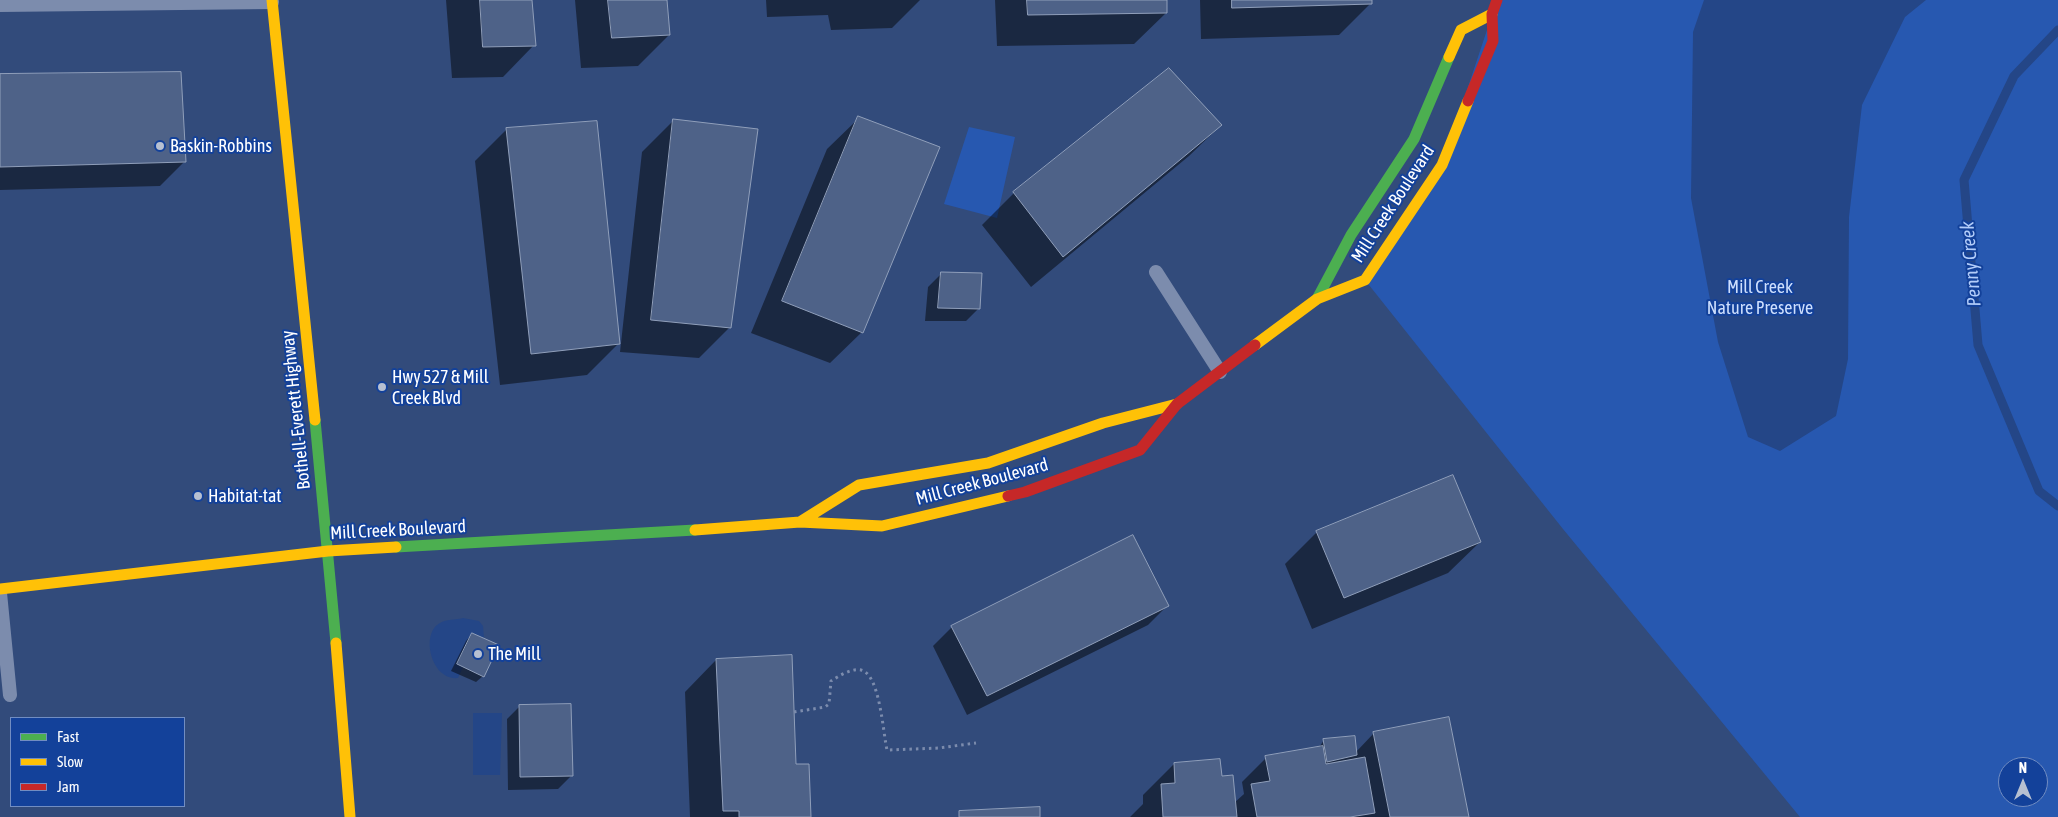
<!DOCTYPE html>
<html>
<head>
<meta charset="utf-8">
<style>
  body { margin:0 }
  #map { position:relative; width:2058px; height:817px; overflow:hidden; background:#324b7b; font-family:"Asap Condensed",sans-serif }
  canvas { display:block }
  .legend { position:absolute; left:10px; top:717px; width:175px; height:90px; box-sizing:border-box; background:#13419a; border:1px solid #718dc2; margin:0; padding:6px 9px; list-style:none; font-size:15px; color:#fff }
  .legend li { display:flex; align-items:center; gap:10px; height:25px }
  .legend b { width:25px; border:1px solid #718dc2 }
  .north { position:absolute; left:1998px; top:757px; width:50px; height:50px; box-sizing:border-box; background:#13419a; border:1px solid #718dc2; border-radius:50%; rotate:0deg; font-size:14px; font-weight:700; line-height:20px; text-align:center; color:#fff }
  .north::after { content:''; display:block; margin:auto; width:18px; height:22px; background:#b7c0d1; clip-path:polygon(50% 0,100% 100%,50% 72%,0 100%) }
</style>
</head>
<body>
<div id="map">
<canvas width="2058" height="817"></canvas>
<ul class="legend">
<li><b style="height:6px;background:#4caf50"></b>Fast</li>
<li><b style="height:6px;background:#ffc107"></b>Slow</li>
<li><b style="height:6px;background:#c62828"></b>Jam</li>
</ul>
<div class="north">N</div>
</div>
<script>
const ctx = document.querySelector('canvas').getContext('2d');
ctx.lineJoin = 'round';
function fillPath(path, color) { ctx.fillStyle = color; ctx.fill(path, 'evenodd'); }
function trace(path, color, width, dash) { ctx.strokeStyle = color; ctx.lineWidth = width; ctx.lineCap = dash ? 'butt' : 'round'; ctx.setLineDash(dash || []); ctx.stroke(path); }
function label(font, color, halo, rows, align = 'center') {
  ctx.font = font + ' "Asap Condensed",sans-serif'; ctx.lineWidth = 4; ctx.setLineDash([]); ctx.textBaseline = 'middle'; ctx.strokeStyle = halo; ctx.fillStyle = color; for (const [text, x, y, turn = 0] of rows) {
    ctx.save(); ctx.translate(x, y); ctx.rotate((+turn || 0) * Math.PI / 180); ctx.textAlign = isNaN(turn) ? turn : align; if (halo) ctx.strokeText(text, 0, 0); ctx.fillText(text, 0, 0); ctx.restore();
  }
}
const green = new Path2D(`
  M 1497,0 L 2058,0 L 2058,817 L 1800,817 L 1563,529 L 1365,280 L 1442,165 ZM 2008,767 L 2038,767 L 2038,797 L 2008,797 Z
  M 969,127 L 1015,137 L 997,218 L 944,204 Z`);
const water = new Path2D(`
  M 1704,0 L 1926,0 L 1905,17 L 1862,105 L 1849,217 L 1848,359 L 1836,416 L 1780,451 L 1748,437 L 1718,342 L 1691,198 L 1693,32 Z
  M 463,618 L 479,621 L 483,626 L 484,638 L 472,633 L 457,664 L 463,667 L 458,678 C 431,681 420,633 440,623 C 446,619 456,620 463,618 Z
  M 473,713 L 502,713 L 500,775 L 473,775 Z`);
const shadow = new Path2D(`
  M 446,0 L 531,0 L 534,45 L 503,77 L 452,78 Z
  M 575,0 L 666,0 L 669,35 L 638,66 L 581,68 Z
  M 766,0 L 920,0 L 892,28 L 831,30 L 828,15 L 767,17 Z
  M 995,0 L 1166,0 L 1166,13 L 1134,44 L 997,46 Z
  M 1200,0 L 1370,0 L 1370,4 L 1339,35 L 1201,39 Z
  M 1169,70 L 1221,125 L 1189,156 L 1031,287 L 982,225 L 1014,193 Z
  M 0,76 L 185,161 L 160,186 L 0,190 Z
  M 859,118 L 862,332 L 830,363 L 751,333 L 827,149 Z
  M 674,120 L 730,327 L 699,358 L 620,352 L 642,152 Z
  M 507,129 L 619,343 L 587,375 L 500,385 L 475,161 Z
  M 942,273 L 979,308 L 966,321 L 925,321 L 928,287 Z
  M 1317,532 L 1480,542 L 1448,573 L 1312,629 L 1285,564 Z
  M 1167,606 L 1148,625 L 967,715 L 933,646 L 952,627 Z
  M 472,634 L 483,676 L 476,682 L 451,671 L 466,641 Z
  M 716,660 L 795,765 L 810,817 L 690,817 L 685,692 Z
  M 520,706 L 571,776 L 558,789 L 508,790 L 507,719 Z
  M 1374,733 L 1468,817 L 1130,817 L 1143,804 L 1143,795 L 1174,764 L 1221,777 L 1234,803 L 1244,794 L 1242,782 L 1266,758 L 1318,749 L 1324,740 L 1356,752 Z`);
const stream = new Path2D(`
  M 2058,30 L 2014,76 L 1964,180 L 1978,345 L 2039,491 L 2058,506`);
const building = new Path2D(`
  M 480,0 L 532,0 L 536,46 L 483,47 Z
  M 608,0 L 667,0 L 670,35 L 612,38 Z
  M 1027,0 L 1167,0 L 1167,13 L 1028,15 Z
  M 1232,0 L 1372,0 L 1372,4 L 1232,8 Z
  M 1169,68 L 1222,125 L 1063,257 L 1013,192 Z
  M 181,72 L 186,162 L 0,167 L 0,74 Z
  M 858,116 L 940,147 L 863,333 L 782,301 Z
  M 673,119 L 758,129 L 731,328 L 651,320 Z
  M 597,121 L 620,344 L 531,354 L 506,128 Z
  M 941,272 L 982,273 L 980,309 L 938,308 Z
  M 1453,475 L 1481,542 L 1344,598 L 1316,531 Z
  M 1133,535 L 1169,606 L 987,696 L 951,626 Z
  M 472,633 L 499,645 L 484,677 L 457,664 Z
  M 792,655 L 796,764 L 809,764 L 811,817 L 739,817 L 739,811 L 723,811 L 716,659 Z
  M 571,704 L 573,776 L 520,777 L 519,705 Z
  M 1449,717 L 1469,817 L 1390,817 L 1373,732 Z
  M 1355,736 L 1357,755 L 1327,762 L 1323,739 Z
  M 1323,746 L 1326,764 L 1365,757 L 1375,813 L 1350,817 L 1257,817 L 1251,784 L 1270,781 L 1265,756 Z
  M 1220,759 L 1222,776 L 1233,775 L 1237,817 L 1163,817 L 1161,784 L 1175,783 L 1174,763 Z
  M 1040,807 L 1040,817 L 959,817 L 959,811 Z`);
const path = new Path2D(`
  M 794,712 L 825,707 L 829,704 L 831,681 C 839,676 851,668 861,670 C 880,674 883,733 887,750 L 939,748 L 976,743`);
const lane = new Path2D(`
  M 0,5 L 272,2
  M 1156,272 L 1220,372
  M 0,593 L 10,695`);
const fast = new Path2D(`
  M 1317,299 L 1351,235 L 1414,139 L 1449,57
  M 315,420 L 336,643
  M 396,547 L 695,530`);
const slow = new Path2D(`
  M 272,0 L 315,420
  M 1449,57 L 1461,30 L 1492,14
  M 1255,345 L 1317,299 L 1365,280 L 1442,165 L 1468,101
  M 800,522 L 859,485 L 988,463 L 1103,423 L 1177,404
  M 695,530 L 800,522 L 882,526 L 1008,496
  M 0,589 L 328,551 L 396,547
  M 336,643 L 350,817`);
const jam = new Path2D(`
  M 1468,101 L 1493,41 L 1492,14 L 1497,0
  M 1008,496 L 1025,492 L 1140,450 L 1177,404 L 1255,345`);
const markers = [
  [160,146,5,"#b7c0d1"],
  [382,387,5,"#b7c0d1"],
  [198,496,5,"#b7c0d1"],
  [478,654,5,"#b7c0d1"]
];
const poiNames = [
  ["Baskin-Robbins",170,146],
  ["Hwy 527 & Mill",392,377],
  ["Creek Blvd",392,398],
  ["Habitat-tat",208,496],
  ["The Mill",488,654]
];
const streetNames = [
  ["Mill Creek Boulevard",1393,204,-57],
  ["Bothell-Everett Highway",296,410,-96],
  ["Mill Creek Boulevard",982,482,-15],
  ["Mill Creek Boulevard",398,530,-3]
];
const parkNames = [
  ["Mill Creek",1760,287],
  ["Nature Preserve",1760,308]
];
const waterNames = [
  ["Penny Creek",1971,264,-95]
];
fillPath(green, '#2758b0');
fillPath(water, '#244687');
fillPath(shadow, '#0007');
trace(stream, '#244687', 9);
fillPath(building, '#4e6288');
trace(building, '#909fba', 1);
trace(path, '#7c8cad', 3, [2.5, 4]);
trace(lane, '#7c8cad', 14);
trace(fast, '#4caf50', 11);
trace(slow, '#ffc107', 11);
trace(jam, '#c62828', 11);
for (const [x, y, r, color] of markers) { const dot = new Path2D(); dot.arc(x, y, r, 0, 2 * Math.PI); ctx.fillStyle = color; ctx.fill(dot); trace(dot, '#13419a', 2); }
label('18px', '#fff', '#13419a', poiNames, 'left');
label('18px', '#fff', '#13419a', streetNames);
label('18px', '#cedffd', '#13419a', parkNames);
label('italic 19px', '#b3cdfa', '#13419a', waterNames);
</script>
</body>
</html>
